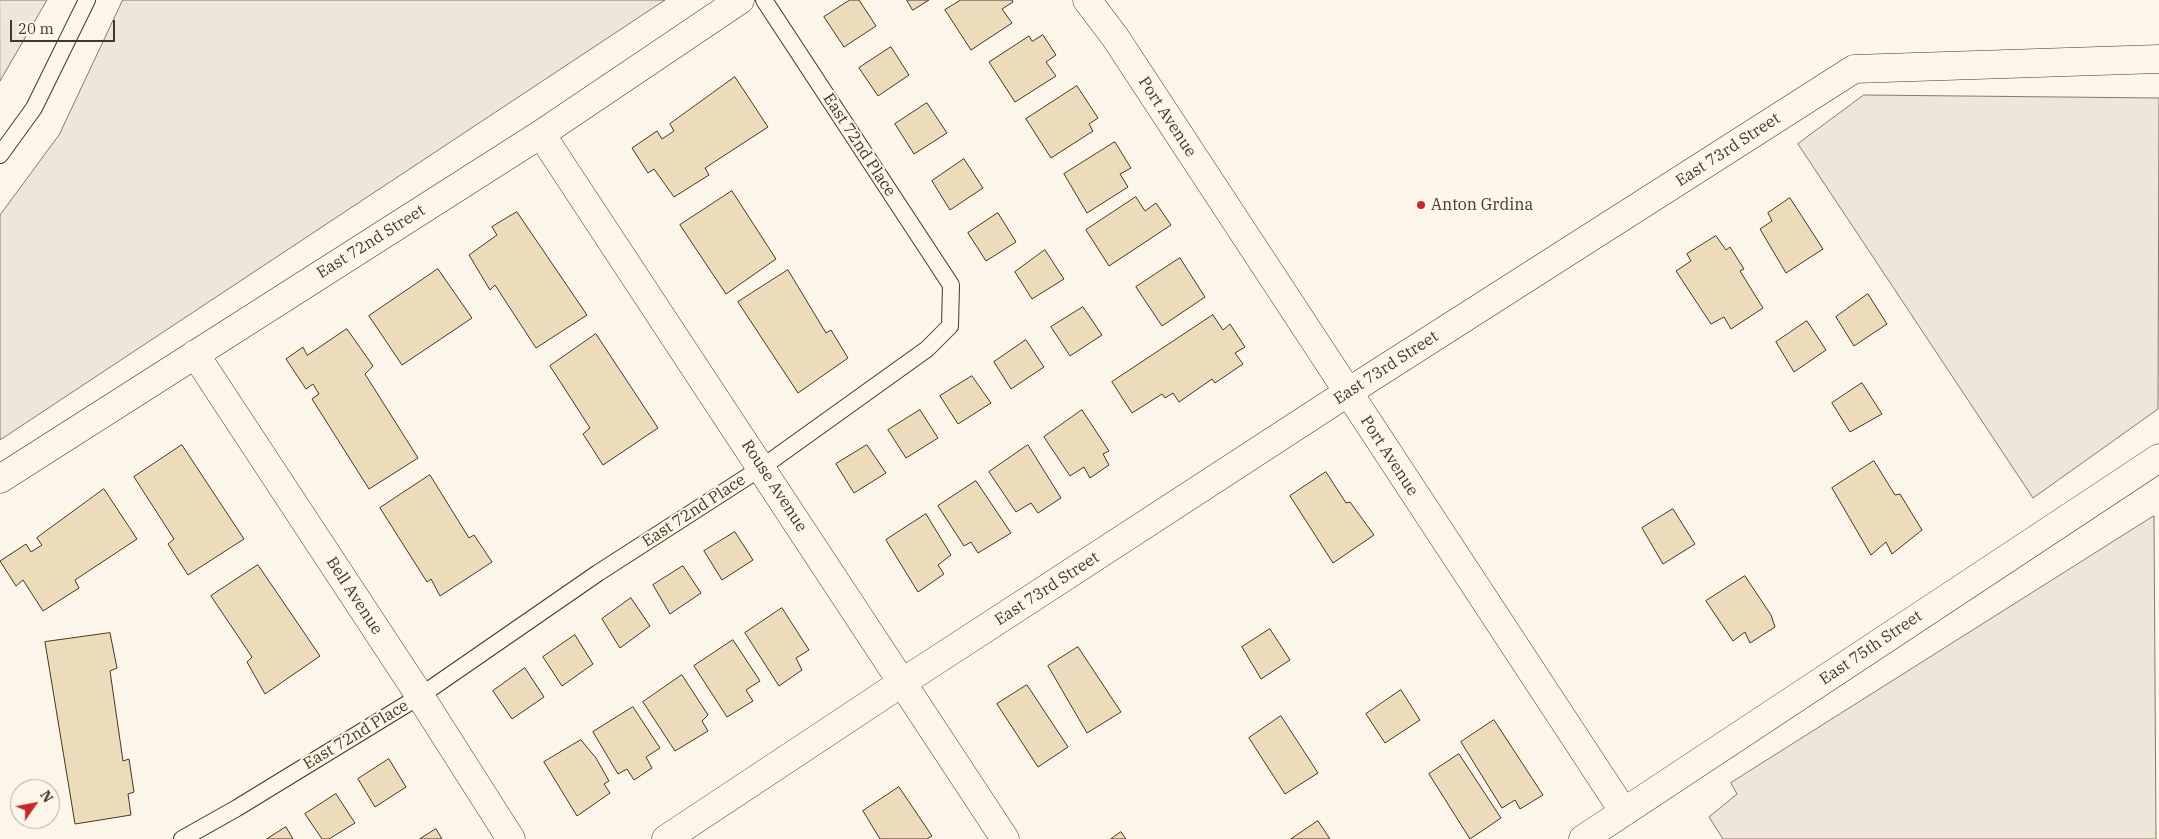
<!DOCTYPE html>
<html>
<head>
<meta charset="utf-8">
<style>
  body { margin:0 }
  #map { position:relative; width:2159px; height:839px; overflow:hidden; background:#fbf6e9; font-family:"IBM Plex Serif",serif }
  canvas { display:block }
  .north { position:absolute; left:10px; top:779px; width:50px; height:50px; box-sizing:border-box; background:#fbf6e9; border:1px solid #b4a999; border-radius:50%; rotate:57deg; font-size:14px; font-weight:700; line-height:20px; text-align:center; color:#4a3520 }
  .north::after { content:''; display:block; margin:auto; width:18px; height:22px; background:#c62828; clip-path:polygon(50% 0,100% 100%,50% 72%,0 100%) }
  .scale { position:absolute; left:10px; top:20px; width:105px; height:22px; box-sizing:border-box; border:2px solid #4a3520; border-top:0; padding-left:6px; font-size:15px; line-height:18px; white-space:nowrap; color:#4a3520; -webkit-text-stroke:4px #fbf6e9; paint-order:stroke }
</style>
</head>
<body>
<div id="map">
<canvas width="2159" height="839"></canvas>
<div class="north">N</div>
<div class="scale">20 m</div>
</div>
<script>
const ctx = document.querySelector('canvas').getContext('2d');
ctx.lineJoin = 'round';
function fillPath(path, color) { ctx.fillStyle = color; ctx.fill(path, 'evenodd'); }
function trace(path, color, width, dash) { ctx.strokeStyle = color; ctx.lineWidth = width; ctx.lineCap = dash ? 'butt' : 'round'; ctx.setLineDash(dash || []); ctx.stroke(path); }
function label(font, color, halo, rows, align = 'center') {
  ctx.font = font + ' "IBM Plex Serif",serif'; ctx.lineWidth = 4; ctx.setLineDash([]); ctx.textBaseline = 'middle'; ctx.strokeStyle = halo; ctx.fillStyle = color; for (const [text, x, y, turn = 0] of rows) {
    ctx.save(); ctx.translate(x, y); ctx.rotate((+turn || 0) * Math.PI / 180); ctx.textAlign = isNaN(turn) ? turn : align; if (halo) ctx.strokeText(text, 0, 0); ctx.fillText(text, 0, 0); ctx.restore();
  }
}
const green = new Path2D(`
  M 0,0 L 47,0 L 0,81 Z
  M 123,0 L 665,0 L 0,440 L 0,215 L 59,135 Z
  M 1864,95 L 2159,98 L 2158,409 L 2033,498 L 1798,144 Z
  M 2154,516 L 2156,839 L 1723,839 L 1709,817 L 1737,794 L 1731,783 Z`);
const building = new Path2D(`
  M 850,0 L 859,0 L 876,26 L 844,47 L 824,17 Z
  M 907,0 L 929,0 L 913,10 Z
  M 961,0 L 1012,0 L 1013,2 L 1002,9 L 1012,23 L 971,50 L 945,10 Z
  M 1043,35 L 1056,55 L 1046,62 L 1056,76 L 1015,102 L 989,62 L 1029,36 L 1032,41 Z
  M 891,47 L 909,75 L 878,96 L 859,68 Z
  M 735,77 L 768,127 L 705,168 L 709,175 L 674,197 L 654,169 L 648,173 L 632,148 L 657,131 L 662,139 L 674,131 L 670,124 Z
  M 1077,86 L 1098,118 L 1089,124 L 1093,131 L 1051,158 L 1026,119 Z
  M 927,103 L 947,133 L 914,154 L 895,124 Z
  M 1115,142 L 1131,168 L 1120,174 L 1128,187 L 1087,213 L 1064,174 Z
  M 964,159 L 983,188 L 950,210 L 932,181 Z
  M 732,191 L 776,259 L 726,294 L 680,225 Z
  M 1136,197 L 1145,211 L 1156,203 L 1171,225 L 1109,266 L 1086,230 Z
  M 1790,198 L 1823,249 L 1786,273 L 1760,229 L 1772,221 L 1768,213 Z
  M 517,212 L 587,315 L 536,348 L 495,285 L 490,290 L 469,255 L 497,235 L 492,227 Z
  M 998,213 L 1016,242 L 986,261 L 968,233 Z
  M 1716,236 L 1726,250 L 1730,247 L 1744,269 L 1740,271 L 1763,308 L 1731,329 L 1724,317 L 1711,324 L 1676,271 L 1691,261 L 1687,254 Z
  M 1045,250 L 1064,279 L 1032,299 L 1015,272 Z
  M 1180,258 L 1205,297 L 1162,326 L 1136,287 Z
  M 438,269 L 472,318 L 402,365 L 369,316 Z
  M 788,270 L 826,333 L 831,330 L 848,358 L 798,393 L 738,302 Z
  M 1868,294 L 1887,324 L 1854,346 L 1836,317 Z
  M 1083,307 L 1102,335 L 1070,356 L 1051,327 Z
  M 1213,315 L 1223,330 L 1230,324 L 1245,347 L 1235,353 L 1243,364 L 1215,383 L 1212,379 L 1179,402 L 1173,393 L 1165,398 L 1162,394 L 1132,413 L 1112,382 Z
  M 1807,321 L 1826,350 L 1794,372 L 1776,342 Z
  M 347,329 L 373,366 L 365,374 L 418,458 L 369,489 L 312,399 L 319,394 L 313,384 L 306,389 L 286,359 L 303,347 L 307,355 Z
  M 596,334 L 658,428 L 603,465 L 583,434 L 590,428 L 550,366 Z
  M 1026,340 L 1044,367 L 1011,389 L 994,362 Z
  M 972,376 L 991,403 L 958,424 L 940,396 Z
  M 1862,383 L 1882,414 L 1850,432 L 1832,403 Z
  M 920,410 L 938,438 L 906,458 L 888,430 Z
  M 1082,410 L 1109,451 L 1103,454 L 1109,465 L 1090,478 L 1084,467 L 1070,476 L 1044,437 Z
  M 182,445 L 244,539 L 188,575 L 168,544 L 174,539 L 134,477 Z
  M 867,445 L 886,473 L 854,493 L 836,464 Z
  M 1028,445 L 1061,498 L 1038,513 L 1031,503 L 1016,512 L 989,472 Z
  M 1874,461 L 1895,495 L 1900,494 L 1922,530 L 1892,554 L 1886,542 L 1871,555 L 1832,488 Z
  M 1326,472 L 1346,503 L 1350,502 L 1374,535 L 1333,563 L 1290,496 Z
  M 430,475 L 469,538 L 474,535 L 492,562 L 440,596 L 431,579 L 427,582 L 380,508 Z
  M 976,481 L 1011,533 L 978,553 L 971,542 L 964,546 L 938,506 Z
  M 104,489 L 137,539 L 75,580 L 79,588 L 43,611 L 23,580 L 16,586 L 0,561 L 26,544 L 31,552 L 42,545 L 37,538 Z
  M 1673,509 L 1695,544 L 1663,564 L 1642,528 Z
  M 926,514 L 951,555 L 938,565 L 944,574 L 918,592 L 886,540 Z
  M 735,532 L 753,560 L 722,580 L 704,551 Z
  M 258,565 L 320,656 L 265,694 L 247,662 L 252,657 L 211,596 Z
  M 683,566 L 701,593 L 670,614 L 653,585 Z
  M 1745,576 L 1771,615 L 1775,627 L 1750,643 L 1745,632 L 1733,641 L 1706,601 Z
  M 631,598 L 650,626 L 620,648 L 602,619 Z
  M 782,608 L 809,650 L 796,658 L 802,670 L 779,686 L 745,633 Z
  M 1270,629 L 1290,660 L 1261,679 L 1242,647 Z
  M 110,633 L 117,668 L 110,671 L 123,761 L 129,759 L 134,792 L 128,794 L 131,815 L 75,824 L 45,642 Z
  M 575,635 L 593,664 L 562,686 L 543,657 Z
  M 733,640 L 760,681 L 746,690 L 753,701 L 727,717 L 694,666 Z
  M 1078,647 L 1121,712 L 1087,733 L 1048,666 Z
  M 525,668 L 544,697 L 512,719 L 493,691 Z
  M 682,675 L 708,715 L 702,721 L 708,731 L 675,751 L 643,702 Z
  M 1027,685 L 1068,747 L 1038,767 L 997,704 Z
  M 1401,690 L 1420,720 L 1385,743 L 1366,714 Z
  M 633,707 L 660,748 L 646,757 L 652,768 L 634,780 L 627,769 L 618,774 L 593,732 Z
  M 1281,716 L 1318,773 L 1285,794 L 1249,738 Z
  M 1494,720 L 1543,795 L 1520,809 L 1515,800 L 1502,808 L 1461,742 Z
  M 581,740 L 596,758 L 609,781 L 604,784 L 610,793 L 577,816 L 544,762 Z
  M 1459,754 L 1501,818 L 1470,839 L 1429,774 Z
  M 389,759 L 406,787 L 375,807 L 358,779 Z
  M 899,787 L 932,836 L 927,839 L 880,839 L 863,811 Z
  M 336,794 L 355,823 L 329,839 L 322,839 L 305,814 Z
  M 1318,821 L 1330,839 L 1291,839 Z
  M 286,827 L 293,839 L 267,839 Z
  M 436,829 L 442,839 L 420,839 Z
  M 1121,832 L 1126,839 L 1111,839 Z`);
const lane = new Path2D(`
  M 0,155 L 34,108 L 87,0
  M 182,839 L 237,808 L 420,696 L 598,573 L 761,468 L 927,349 L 950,326 L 951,285 L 764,0`);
const street = new Path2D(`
  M 1087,0 L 1115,37 L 1624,812
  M 541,134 L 1005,839
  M 195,354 L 420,696 L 511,839
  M 0,479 L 541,134 L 740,0
  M 666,839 L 903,682 L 1370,378 L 1854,69 L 2159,59
  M 1583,839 L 2159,458`);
const markers = [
  [1421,205,5,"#c62828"]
];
const streetNames = [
  ["Port Avenue",1167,117,57],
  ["East 72nd Place",859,145,57],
  ["East 73rd Street",1728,150,-33],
  ["East 72nd Street",371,242,-32],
  ["East 73rd Street",1386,368,-33],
  ["Port Avenue",1389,456,57],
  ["Rouse Avenue",774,486,57],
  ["East 72nd Place",694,511,-33],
  ["East 73rd Street",1047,589,-33],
  ["Bell Avenue",354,596,57],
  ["East 75th Street",1871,648,-34],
  ["East 72nd Place",356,735,-31]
];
const poiNames = [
  ["Anton Grdina",1431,205]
];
fillPath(green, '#ede6d9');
trace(green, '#887966', 1);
fillPath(building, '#ecdcbc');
trace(building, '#4a3520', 1);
trace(lane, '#4a3520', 18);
trace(street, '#4a3520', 29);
trace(lane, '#fbf6e9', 16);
trace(street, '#fbf6e9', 28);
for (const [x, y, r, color] of markers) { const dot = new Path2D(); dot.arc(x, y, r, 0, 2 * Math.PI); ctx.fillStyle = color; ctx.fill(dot); trace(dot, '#fbf6e9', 2); }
label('16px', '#4a3520', '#fbf6e9', streetNames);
label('16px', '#4a3520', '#fbf6e9', poiNames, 'left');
</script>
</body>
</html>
